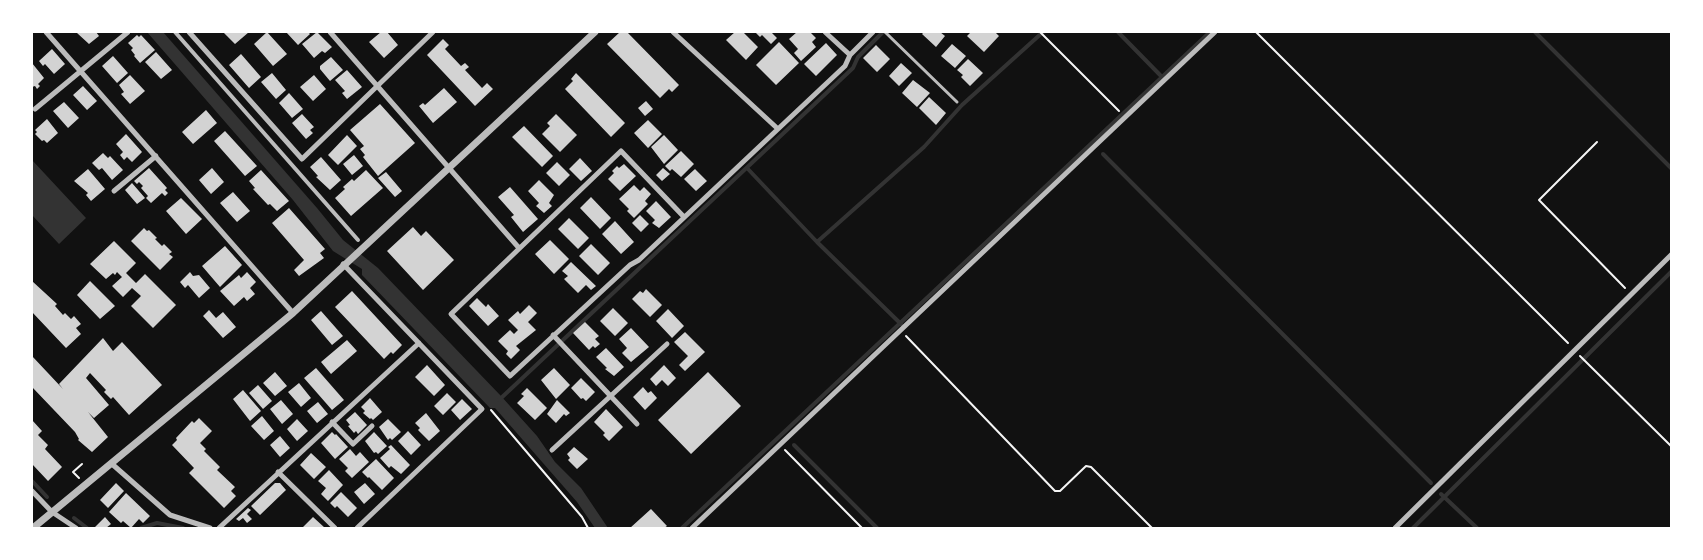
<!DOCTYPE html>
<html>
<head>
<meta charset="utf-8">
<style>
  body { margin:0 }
  #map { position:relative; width:1703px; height:560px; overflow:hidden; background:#111; font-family:Signika,sans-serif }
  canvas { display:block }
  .frame { position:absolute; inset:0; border:33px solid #fff; pointer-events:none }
</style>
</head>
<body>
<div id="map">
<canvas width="1703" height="560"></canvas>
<div class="frame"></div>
</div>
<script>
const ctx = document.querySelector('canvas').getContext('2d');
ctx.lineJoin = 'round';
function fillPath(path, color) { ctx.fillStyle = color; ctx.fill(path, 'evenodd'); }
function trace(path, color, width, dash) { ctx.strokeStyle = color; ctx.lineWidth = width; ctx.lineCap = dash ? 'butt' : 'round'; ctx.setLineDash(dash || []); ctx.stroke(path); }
const water = new Path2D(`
  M 147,32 L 163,32 L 317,208 L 343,240 L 378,268 L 501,396 L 537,436 L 555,462 L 581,488 L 608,528 L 595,528 L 577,502 L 495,408 L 490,408 L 362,275 L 362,269 L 333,251 L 293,200 Z
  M 32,160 L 86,218 L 59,244 L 32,215 Z`);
const stream = new Path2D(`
  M 1118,32 L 1162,77
  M 1535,32 L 1672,169
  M 1103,154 L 1431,483
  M 747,168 L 817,242 L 901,324
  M 817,242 L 924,147 L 962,105 L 1043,32
  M 499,400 L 853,68 L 858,57 L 883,32
  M 794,445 L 877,528
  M 32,481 L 47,497
  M 1441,494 L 1477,528
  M 74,518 L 87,528
  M 141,528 L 157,523 L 183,528
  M 682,528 L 1210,32
  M 1413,528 L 1672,271`);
const building = new Path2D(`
  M 79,32 L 96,32 L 99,36 L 89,44 L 77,33 Z
  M 223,32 L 249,32 L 235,44 Z
  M 267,32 L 287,54 L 273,66 L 254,44 Z
  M 286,32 L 308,32 L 310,34 L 298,45 Z
  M 317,32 L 332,47 L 325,53 L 322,51 L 314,58 L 302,44 Z
  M 381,32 L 387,32 L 398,45 L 384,58 L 369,42 Z
  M 620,32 L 627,32 L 679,85 L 672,92 L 669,89 L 660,98 L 607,44 Z
  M 735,32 L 743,32 L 758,47 L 746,60 L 726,40 Z
  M 755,32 L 771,32 L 777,38 L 771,44 L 762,35 L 760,37 Z
  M 797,32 L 810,32 L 816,38 L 812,42 L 816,47 L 801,61 L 794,53 L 798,49 L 789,39 Z
  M 924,32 L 940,32 L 945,36 L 936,47 L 922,34 Z
  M 971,32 L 998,32 L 996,33 L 999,36 L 984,52 L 967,36 Z
  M 137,35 L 139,37 L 141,35 L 155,50 L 140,63 L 134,56 L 135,55 L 131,50 L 133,48 L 128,43 Z
  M 443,39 L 449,45 L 445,49 L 461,66 L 465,63 L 469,67 L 465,70 L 482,88 L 487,83 L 493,89 L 475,106 L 427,55 Z
  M 779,42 L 799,63 L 776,85 L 756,65 Z
  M 826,43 L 837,55 L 816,76 L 804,64 Z
  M 952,44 L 966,56 L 955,68 L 941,56 Z
  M 876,45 L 890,59 L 877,72 L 863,58 Z
  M 52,49 L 65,64 L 54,74 L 45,64 L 43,66 L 39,61 Z
  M 156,52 L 172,70 L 161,79 L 145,62 Z
  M 241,54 L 261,77 L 249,88 L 229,65 Z
  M 113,56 L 128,73 L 117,83 L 102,66 Z
  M 331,57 L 343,70 L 330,81 L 320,69 L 320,66 Z
  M 968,59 L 983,73 L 970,86 L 961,77 L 963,75 L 957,70 Z
  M 32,63 L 44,78 L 38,84 L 40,86 L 37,89 L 35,86 L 32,87 Z
  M 901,63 L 912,73 L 899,86 L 889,76 Z
  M 347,70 L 362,87 L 347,99 L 342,93 L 345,91 L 335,80 Z
  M 272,73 L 286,90 L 276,99 L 261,82 Z
  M 576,73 L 625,123 L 611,137 L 565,89 L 573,81 L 571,79 Z
  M 130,75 L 145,91 L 130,104 L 121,94 L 124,92 L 119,85 Z
  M 314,75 L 326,89 L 313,101 L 300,87 Z
  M 913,80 L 930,93 L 917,107 L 902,93 Z
  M 83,86 L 97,101 L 87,110 L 73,95 Z
  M 444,88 L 457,102 L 433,123 L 419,106 L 423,103 L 425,105 Z
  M 289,93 L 303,109 L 292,118 L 279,103 Z
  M 929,97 L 946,113 L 936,125 L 919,108 Z
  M 646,101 L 653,109 L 645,116 L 638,108 Z
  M 64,102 L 79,118 L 68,128 L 53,111 Z
  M 380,104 L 415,143 L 378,176 L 363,157 L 365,155 L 360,149 L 364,146 L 350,130 Z
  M 206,110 L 217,123 L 193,144 L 182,132 Z
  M 302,114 L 314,127 L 310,130 L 313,133 L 306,139 L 292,123 Z
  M 556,114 L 577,135 L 560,152 L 542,134 L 550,126 L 547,123 Z
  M 47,119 L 58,133 L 47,143 L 44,140 L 42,141 L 35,134 L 37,132 L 35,130 Z
  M 648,120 L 662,134 L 648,148 L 634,133 Z
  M 524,126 L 553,156 L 542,167 L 512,137 Z
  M 225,131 L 257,166 L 245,176 L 214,141 Z
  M 126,134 L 142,152 L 132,162 L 127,157 L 124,160 L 120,155 L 123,152 L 116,144 Z
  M 347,135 L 357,146 L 338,165 L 328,155 Z
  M 664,135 L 678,150 L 664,164 L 651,147 Z
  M 681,151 L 694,164 L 681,177 L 672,169 L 670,171 L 665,166 Z
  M 103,153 L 108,158 L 110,156 L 123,170 L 112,180 L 102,168 L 99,170 L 92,163 Z
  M 354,155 L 363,166 L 352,175 L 343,164 Z
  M 321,157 L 341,180 L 330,190 L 316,177 L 318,176 L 310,167 Z
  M 580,158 L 592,171 L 581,181 L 569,169 Z
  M 557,162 L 570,175 L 559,186 L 546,173 Z
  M 624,164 L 636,176 L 620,191 L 608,179 L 614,173 L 612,171 L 617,166 L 619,168 Z
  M 149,168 L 167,188 L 165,190 L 168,193 L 165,196 L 162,193 L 151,203 L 146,198 L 148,196 L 141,188 L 143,186 L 139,182 L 137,184 L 134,181 Z
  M 212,168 L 224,182 L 211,194 L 199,180 Z
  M 663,168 L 670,174 L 662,181 L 656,175 Z
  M 88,169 L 105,189 L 91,201 L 86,195 L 88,193 L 74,181 Z
  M 695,169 L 707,181 L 696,191 L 684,179 Z
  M 261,170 L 289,201 L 277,211 L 270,204 L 268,205 L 253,189 L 255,188 L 249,181 Z
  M 366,170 L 383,188 L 351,216 L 335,198 L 345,189 L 343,187 L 352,179 L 354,181 Z
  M 386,172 L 402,191 L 395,197 L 378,178 Z
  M 539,180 L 554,195 L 549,203 L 552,206 L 544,213 L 536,206 L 539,203 L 528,191 Z
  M 132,183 L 145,198 L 137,204 L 125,190 Z
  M 634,185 L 640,191 L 644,187 L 651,194 L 645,201 L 648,204 L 634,218 L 627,211 L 629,209 L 619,199 Z
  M 510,187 L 538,219 L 523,232 L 511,217 L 514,215 L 498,197 Z
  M 233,192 L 250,211 L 237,222 L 220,203 Z
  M 591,197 L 611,218 L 600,229 L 580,208 Z
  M 181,198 L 202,219 L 186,234 L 166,211 Z
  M 656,201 L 671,217 L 659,228 L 652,223 L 655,220 L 646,211 Z
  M 289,208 L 325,249 L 320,253 L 324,258 L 299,276 L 294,270 L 304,260 L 272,223 Z
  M 640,215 L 649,224 L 641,232 L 632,223 Z
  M 569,218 L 589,238 L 578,249 L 558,229 Z
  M 615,221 L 634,242 L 621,254 L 602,234 Z
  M 413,227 L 421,236 L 426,231 L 454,260 L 423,290 L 387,251 Z
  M 144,228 L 147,231 L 149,230 L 157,238 L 155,239 L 162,246 L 164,244 L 172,252 L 169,254 L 173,257 L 160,270 L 131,241 Z
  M 550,240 L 569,259 L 554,274 L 535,254 Z
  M 114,241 L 136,263 L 126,273 L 136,283 L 145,274 L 176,305 L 153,328 L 131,306 L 141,296 L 132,288 L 123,297 L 112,286 L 122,277 L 117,272 L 115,275 L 113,273 L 106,279 L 90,264 Z
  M 591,244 L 610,263 L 598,275 L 579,256 Z
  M 225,246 L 242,265 L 220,287 L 202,266 Z
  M 571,262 L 596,286 L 591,290 L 586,285 L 578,293 L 564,279 L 568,276 L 562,271 Z
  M 190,272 L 193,276 L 199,275 L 210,288 L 199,298 L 188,285 L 185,288 L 180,282 Z
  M 247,272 L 256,282 L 250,288 L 255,294 L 247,301 L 244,297 L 234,306 L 220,291 L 239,275 L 241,278 Z
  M 32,281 L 57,304 L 55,306 L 63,315 L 65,313 L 71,319 L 74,316 L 81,324 L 76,328 L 81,334 L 66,348 L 32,312 Z
  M 90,281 L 115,306 L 100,319 L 77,295 Z
  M 646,289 L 662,305 L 650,317 L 632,299 L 640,291 L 643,293 Z
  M 352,291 L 402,345 L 393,354 L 391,352 L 384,359 L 335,307 Z
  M 477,298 L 486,307 L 488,304 L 499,316 L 488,326 L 469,306 Z
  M 529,305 L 537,313 L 528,322 L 536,330 L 516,346 L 520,350 L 511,359 L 506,354 L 508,351 L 498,341 L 510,330 L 514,334 L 518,330 L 508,320 L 518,311 L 520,314 Z
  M 613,308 L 628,323 L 615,336 L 600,321 Z
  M 668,309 L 684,326 L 672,338 L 656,321 Z
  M 209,310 L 216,318 L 223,312 L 236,327 L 223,338 L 203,316 Z
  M 321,311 L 343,336 L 332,345 L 311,320 Z
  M 585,322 L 599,336 L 595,339 L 600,344 L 595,348 L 593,346 L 589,350 L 573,333 Z
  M 631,328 L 649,347 L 631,362 L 622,353 L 627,348 L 619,339 Z
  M 685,332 L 705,352 L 685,371 L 679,365 L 688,356 L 674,342 Z
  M 103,338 L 113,351 L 122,342 L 162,385 L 129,415 L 113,397 L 111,399 L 104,392 L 106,390 L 90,373 L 86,378 L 109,405 L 94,418 L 88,412 L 108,437 L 92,452 L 78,440 L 79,439 L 75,432 L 32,387 L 32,356 L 63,389 L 59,384 Z
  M 347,340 L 357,351 L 331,374 L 321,362 Z
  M 606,348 L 624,367 L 614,376 L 605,369 L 607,368 L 596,357 Z
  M 427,365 L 445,385 L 434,396 L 415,377 Z
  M 664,365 L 676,378 L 668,386 L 662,380 L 656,386 L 650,379 Z
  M 316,368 L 344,400 L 332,410 L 304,378 Z
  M 554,368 L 570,385 L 556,399 L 541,380 Z
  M 275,372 L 287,386 L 275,396 L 263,383 Z
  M 708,372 L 741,406 L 691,454 L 658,420 Z
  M 581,378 L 595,392 L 586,401 L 583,398 L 581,399 L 571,388 Z
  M 299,383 L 311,398 L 301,407 L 288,392 Z
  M 258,385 L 272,401 L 263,409 L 249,393 Z
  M 643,387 L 648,393 L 651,391 L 657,398 L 645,410 L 633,397 Z
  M 527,388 L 547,408 L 535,420 L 517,403 L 524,396 L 521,394 Z
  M 243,390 L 261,411 L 250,421 L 233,399 Z
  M 447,393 L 456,402 L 443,415 L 434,406 Z
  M 370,398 L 382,412 L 373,420 L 371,418 L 370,419 L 363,413 L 365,411 L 361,407 Z
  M 462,399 L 472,409 L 460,420 L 451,410 Z
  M 281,400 L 293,414 L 282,424 L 270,409 Z
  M 557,400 L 570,413 L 566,416 L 564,414 L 556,423 L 547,414 Z
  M 318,402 L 328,414 L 317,423 L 307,411 Z
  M 606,409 L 623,427 L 609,441 L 603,435 L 605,433 L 594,422 Z
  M 355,412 L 367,425 L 358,434 L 356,431 L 354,433 L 348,426 L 350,425 L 346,420 Z
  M 426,413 L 440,431 L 429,441 L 418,430 L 420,428 L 415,423 Z
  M 262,416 L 274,431 L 264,440 L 251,426 Z
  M 199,418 L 212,431 L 200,443 L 206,449 L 204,451 L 220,467 L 217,470 L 235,487 L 231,491 L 236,496 L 224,508 L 189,473 L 194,468 L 172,445 L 177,440 L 176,438 L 192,421 L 194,423 Z
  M 297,419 L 308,431 L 297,441 L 287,429 Z
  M 388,419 L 401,432 L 392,440 L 390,438 L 388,440 L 379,427 Z
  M 32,420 L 42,431 L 38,435 L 48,445 L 45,449 L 62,467 L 48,481 L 32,464 Z
  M 408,431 L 421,445 L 411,455 L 398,441 Z
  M 332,432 L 335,435 L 336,434 L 348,447 L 335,459 L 321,443 Z
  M 374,432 L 387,446 L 378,454 L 376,452 L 374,453 L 365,441 Z
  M 280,436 L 290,448 L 280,457 L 270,445 Z
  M 391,445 L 410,465 L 401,474 L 391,466 L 389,468 L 380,458 L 390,449 L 388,447 Z
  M 574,447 L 588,459 L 577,469 L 568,460 L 570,458 L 567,454 Z
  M 350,449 L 356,456 L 360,452 L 369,462 L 352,478 L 345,471 L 348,468 L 339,459 Z
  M 311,453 L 326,467 L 314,479 L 300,465 Z
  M 376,459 L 394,478 L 382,490 L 369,477 L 368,478 L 362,472 Z
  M 329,470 L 343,485 L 328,501 L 321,494 L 326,488 L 318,481 Z
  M 116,483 L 124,491 L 108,508 L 100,500 Z
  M 275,483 L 280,483 L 286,490 L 260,515 L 251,506 Z
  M 365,483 L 375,494 L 364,504 L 354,492 Z
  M 341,492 L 357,508 L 348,517 L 337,506 L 335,508 L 330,503 Z
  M 126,493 L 150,516 L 143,523 L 139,519 L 131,528 L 123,521 L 121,523 L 109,512 Z
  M 248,508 L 251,510 L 247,514 L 252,519 L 247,523 L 243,518 L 239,521 L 236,519 Z
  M 651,509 L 667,526 L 664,528 L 630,528 Z
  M 105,517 L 111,524 L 106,528 L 94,528 Z
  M 313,517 L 325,528 L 302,528 Z`);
const path = new Path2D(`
  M 1040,32 L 1119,111
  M 1256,32 L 1568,343
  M 1597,142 L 1539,200 L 1625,288
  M 906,336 L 1055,491 L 1060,491 L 1086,466 L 1091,467 L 1152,528
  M 1580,356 L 1672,447
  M 491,410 L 582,517 L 588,528
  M 785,450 L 862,528
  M 79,478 L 73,472 L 82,464`);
const service = new Path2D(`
  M 885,32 L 957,102`);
const pedestrian = new Path2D(`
  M 175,32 L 358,240`);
const minor = new Path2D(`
  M 46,32 L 293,313
  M 189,32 L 302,159 L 433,32
  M 330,32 L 519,248
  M 673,32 L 778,129 L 845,66 L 850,55 L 873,32
  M 825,32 L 850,55
  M 35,109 L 128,32
  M 114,191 L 156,156
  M 684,217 L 621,151 L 451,314 L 510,376 L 630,265 L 639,260 L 778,129
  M 343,264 L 482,409 L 357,528
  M 553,335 L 637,424
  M 332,422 L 353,444 L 372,426
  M 552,450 L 667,344
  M 112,464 L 170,515 L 210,528
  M 278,472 L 335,528
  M 32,491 L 52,512 L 76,528
  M 219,528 L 419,343
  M 692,528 L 1215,32
  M 1395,528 L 1672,254`);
const tertiary = new Path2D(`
  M 33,528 L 293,313 L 595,32`);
fillPath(water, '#333');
trace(stream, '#333', 4);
fillPath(building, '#d3d3d3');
trace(path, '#f5f5f5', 2);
trace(service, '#bcbcbc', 3);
trace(pedestrian, '#bcbcbc', 4);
trace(minor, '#bcbcbc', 5);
trace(tertiary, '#bcbcbc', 7);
</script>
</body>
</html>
